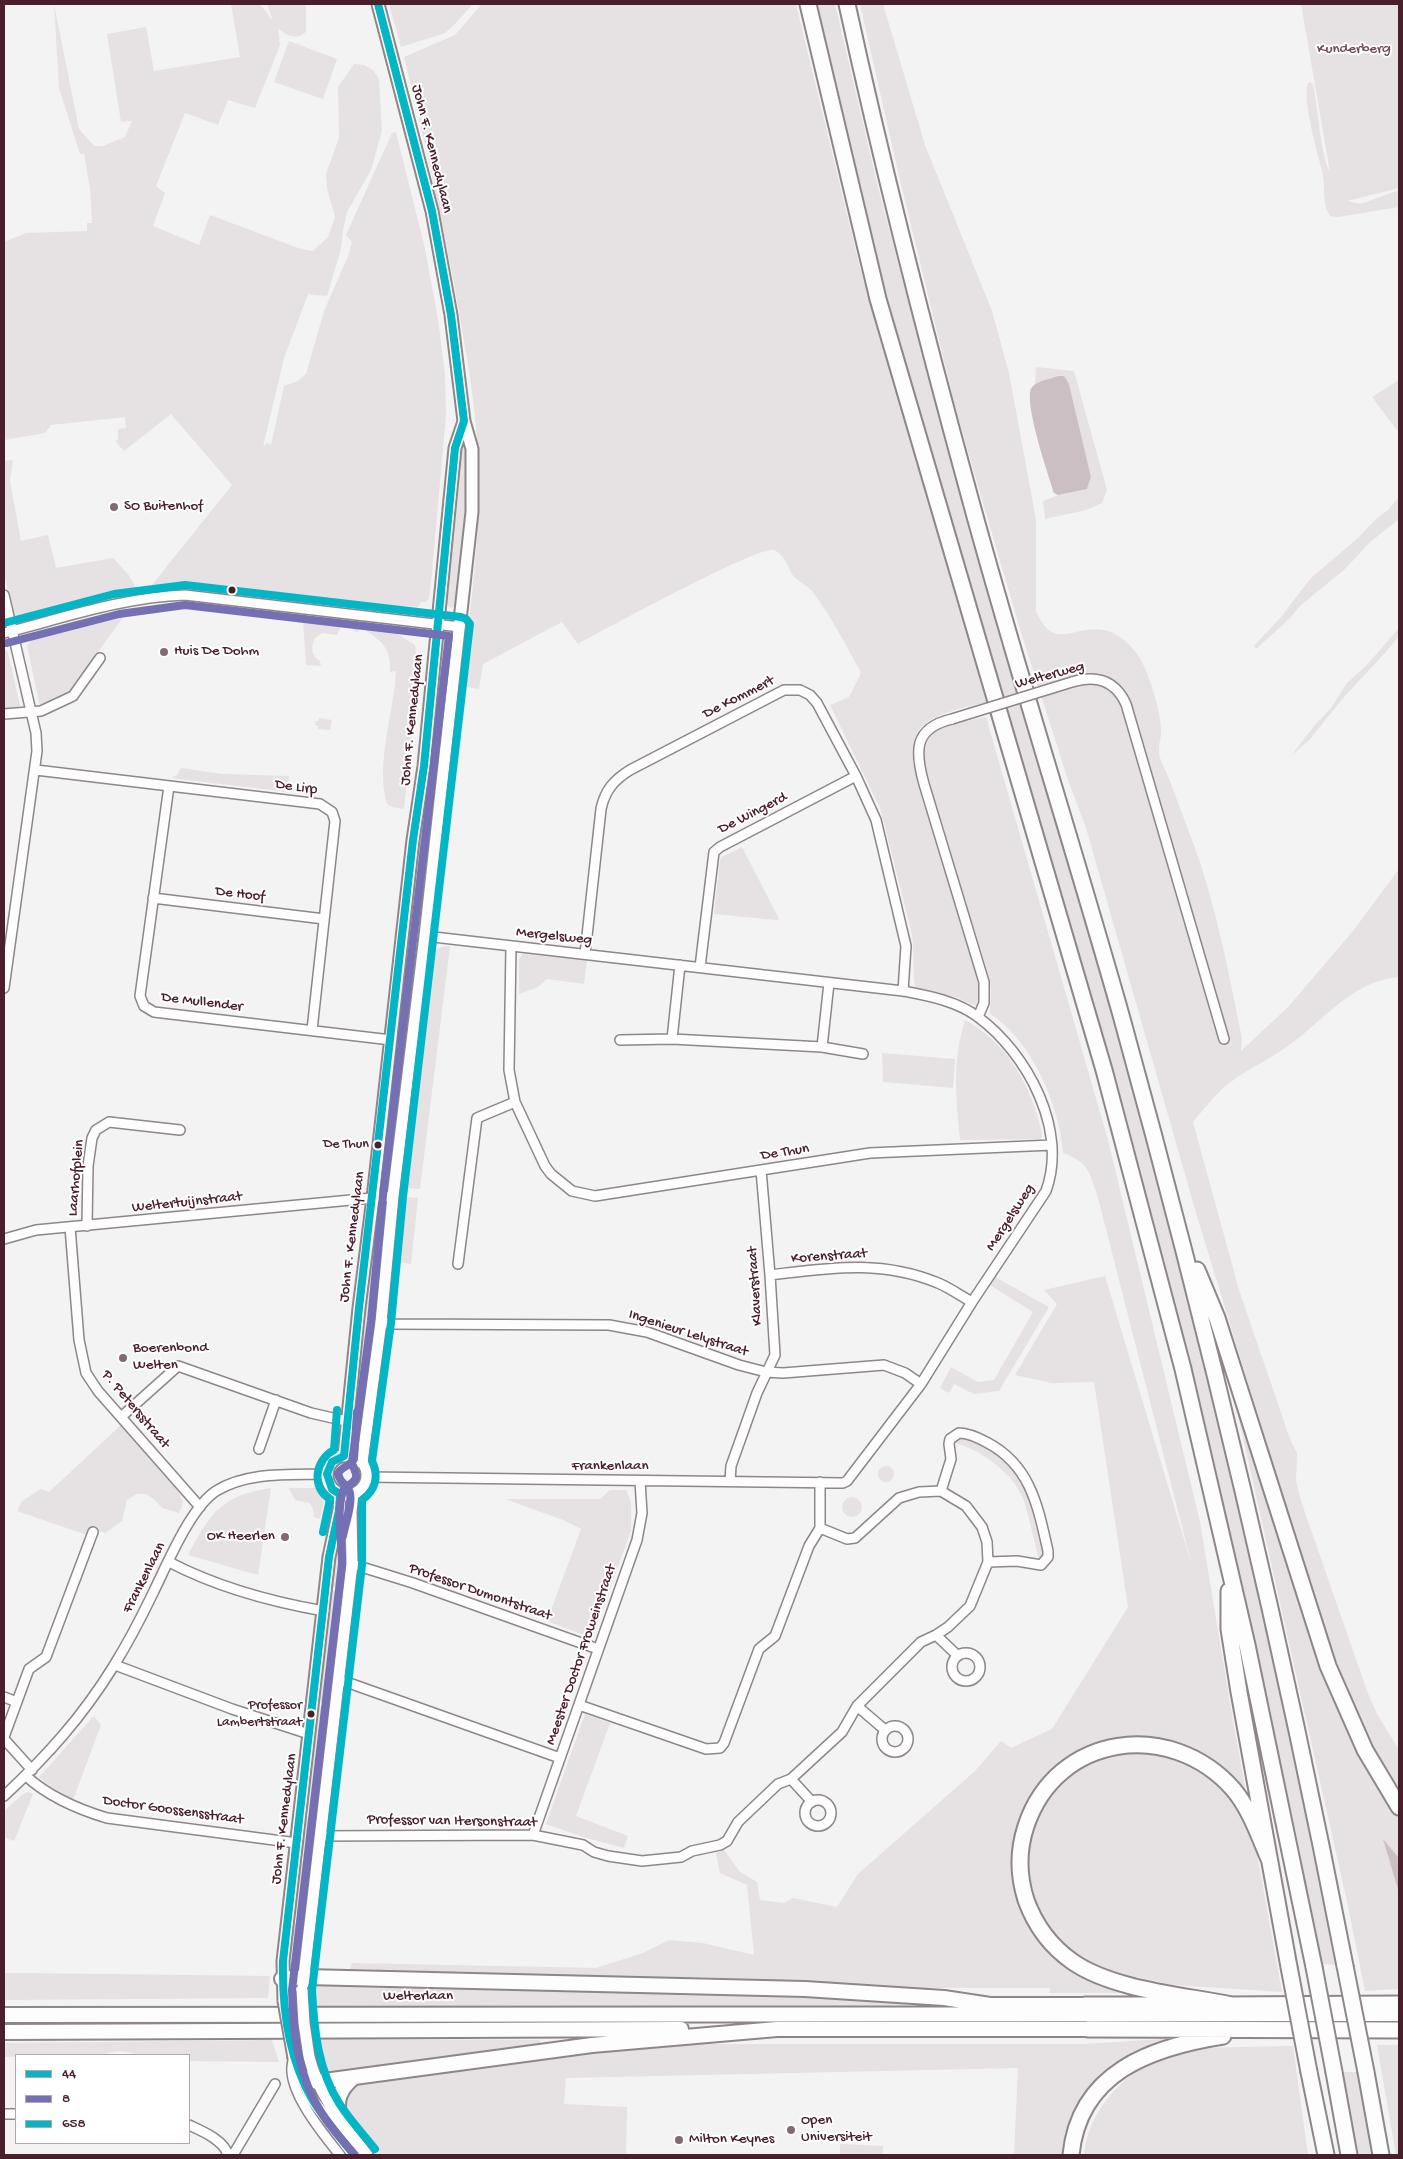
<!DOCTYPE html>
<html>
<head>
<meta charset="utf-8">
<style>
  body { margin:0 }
  #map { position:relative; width:1403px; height:2159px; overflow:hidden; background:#f3f3f3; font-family:"Gochi Hand",sans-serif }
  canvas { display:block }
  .frame { position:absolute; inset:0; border:5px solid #4a1f2b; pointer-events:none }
  .legend { position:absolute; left:15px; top:2054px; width:175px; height:90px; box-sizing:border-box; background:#fff; border:1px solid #b7a5aa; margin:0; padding:6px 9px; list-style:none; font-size:15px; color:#4a1f2b }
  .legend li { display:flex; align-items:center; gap:10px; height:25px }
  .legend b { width:25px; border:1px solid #b7a5aa }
</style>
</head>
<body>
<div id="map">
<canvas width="1403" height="2159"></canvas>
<div class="frame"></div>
<ul class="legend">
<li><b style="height:6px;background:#04b6c5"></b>44</li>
<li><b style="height:6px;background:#7570b3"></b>8</li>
<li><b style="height:6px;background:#04b6c5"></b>658</li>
</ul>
</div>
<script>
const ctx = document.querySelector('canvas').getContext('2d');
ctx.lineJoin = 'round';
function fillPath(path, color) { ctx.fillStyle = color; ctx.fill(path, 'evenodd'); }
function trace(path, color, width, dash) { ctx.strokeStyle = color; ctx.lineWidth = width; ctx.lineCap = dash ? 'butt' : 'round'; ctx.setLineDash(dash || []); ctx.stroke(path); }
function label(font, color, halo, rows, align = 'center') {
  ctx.font = font + ' "Gochi Hand",sans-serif'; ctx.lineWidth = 4; ctx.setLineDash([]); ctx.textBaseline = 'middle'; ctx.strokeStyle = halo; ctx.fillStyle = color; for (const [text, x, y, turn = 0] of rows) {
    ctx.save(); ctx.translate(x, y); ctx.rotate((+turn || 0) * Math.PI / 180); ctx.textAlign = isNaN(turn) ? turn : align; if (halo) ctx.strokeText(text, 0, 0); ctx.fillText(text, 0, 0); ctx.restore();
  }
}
const green = new Path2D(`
  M 54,4 L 79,129 L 94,146 L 103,146 L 125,137 L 132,121 L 121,122 L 107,34 L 146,27 L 154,71 L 240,57 L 231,4 L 260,4 L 273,21 L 267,4 L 306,4 L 306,32 C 295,41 286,35 278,28 L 280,45 L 255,108 L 228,100 L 218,125 L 185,113 L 156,186 L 165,193 L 153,226 L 199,245 L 210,215 L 301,249 L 313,251 L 328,237 L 335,217 L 327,188 L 326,174 L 339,138 L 338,87 L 354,64 L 364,65 L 373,70 L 379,79 L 382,131 L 371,170 L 347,212 L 343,230 L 341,249 L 327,296 L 308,294 L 284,358 L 263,447 L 267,443 L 271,445 L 284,386 L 298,381 L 306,374 L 324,311 L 349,254 L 352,242 L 346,235 L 392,133 L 396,132 L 425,249 L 438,319 L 445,375 L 446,415 L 431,583 L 429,598 L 426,602 L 421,602 L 418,607 L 159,591 L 151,586 L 232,485 L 171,414 L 124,451 L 115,441 L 118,440 L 118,429 L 126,428 L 125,417 L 51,425 L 45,433 L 4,440 L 4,242 L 26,233 L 87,231 L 87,223 L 92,223 L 90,188 L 84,154 L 80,154 L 59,88 Z
  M 389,4 L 473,4 L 454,25 L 445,33 L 401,47 Z
  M 482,4 L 796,4 L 860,268 L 986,702 C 966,708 923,714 916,736 C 913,745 913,754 913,763 L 980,975 L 980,999 L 976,1006 L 955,997 L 915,987 C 912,967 915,950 911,930 L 880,808 L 830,705 L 849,697 L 861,673 C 846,645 831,616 812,591 C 807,585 799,582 794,577 C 788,568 785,554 774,550 C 759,545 602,631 578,644 L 562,622 L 483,664 L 479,689 L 467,687 L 463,681 C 469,616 479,550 479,485 C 479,427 469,368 459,312 C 444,226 425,141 404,57 L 455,35 Z
  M 816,4 L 835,4 L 878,187 L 926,370 L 1157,1169 L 1269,1623 L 1337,1965 L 1321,1964 L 1295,1827 L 1239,1581 L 869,230 Z
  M 860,4 L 883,4 L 925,145 L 992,311 L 1009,373 L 1036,520 L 1036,611 C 1054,653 1074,624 1104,630 C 1118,633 1128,642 1137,654 C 1148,668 1162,715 1161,733 C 1161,739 1158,745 1159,752 C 1159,759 1165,769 1168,776 C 1177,800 1186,824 1195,848 C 1217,910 1229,974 1242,1039 L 1241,1051 L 1289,1006 L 1353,931 L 1399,869 L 1399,977 C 1352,980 1322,1023 1285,1048 C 1264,1063 1240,1072 1221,1090 C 1211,1100 1202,1111 1193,1122 L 1239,1290 L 1290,1439 L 1297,1453 L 1296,1481 L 1301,1501 L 1367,1691 L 1377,1714 L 1399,1750 L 1399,1795 L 1370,1745 L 1348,1696 L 1325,1634 L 1196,1213 L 1086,828 L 1067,777 L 1020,629 L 957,414 L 899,176 Z
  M 1301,4 L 1399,4 L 1399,188 L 1347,201 L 1361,204 L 1399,190 L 1399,207 L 1338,217 L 1330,216 C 1321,202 1326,185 1322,170 C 1318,155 1300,92 1309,82 L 1313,84 C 1318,105 1320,156 1330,172 Z
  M 289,41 L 337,59 L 323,99 L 274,82 Z
  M 1036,367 L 1074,371 L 1107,490 L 1102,503 L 1086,510 L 1045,519 L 1043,501 L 1058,495 L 1087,489 L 1091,477 L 1069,384 L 1057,376 L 1035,385 Z
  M 1399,380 L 1399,433 L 1372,397 Z
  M 465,436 C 467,493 464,549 456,606 L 451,608 L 447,605 L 445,599 L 461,447 Z
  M 13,460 L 10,481 L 21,541 L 48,535 L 56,568 L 113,558 L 128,574 L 137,589 L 28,618 L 13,615 L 4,573 L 4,461 Z
  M 1399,497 L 1399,519 L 1369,543 L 1345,569 L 1301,605 L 1287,621 L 1256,649 L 1254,646 L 1281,617 L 1310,579 L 1359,537 L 1375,520 L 1388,510 Z
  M 129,609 L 67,695 L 38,709 L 40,706 L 27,646 L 35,636 Z
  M 303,619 L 340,622 L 341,627 L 337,635 L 322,633 L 315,638 C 311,647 310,655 320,661 L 321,666 L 306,665 Z
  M 352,623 L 391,630 L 415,645 L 418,674 L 404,809 L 392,807 L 387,804 C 375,764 394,713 396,671 L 390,672 C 391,646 381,641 361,627 L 357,633 L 352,629 Z
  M 1399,628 L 1399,636 L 1385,653 L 1344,697 L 1310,739 L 1291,756 L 1314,726 L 1331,708 L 1347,683 L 1366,666 Z
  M 448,635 L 451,636 L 454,641 L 421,919 L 418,923 L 414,924 L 409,918 L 441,640 L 443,636 Z
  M 4,648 L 8,653 L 21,710 L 4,711 Z
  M 986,717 L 1108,1140 L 1200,1522 L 1232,1715 L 1282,1992 L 1174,1985 L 1137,1977 L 1122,1993 L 1049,1993 L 1051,1988 L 883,1988 L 350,1969 L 352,1963 L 596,1968 L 643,1953 L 669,1940 L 703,1943 L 754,1955 L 747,1885 L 720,1873 L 716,1853 L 724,1850 L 740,1872 L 757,1882 L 760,1900 L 784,1903 L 793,1898 L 837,1907 L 858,1874 L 975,1771 L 1001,1741 L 1011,1748 L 1052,1729 L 1128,1607 L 1094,1382 L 1052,1383 L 1015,1375 L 1057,1304 L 1044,1290 L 1105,1276 L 1192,1566 L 1097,1194 C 1088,1170 1089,1163 1063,1153 C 1060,1106 1031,1039 990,1014 L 991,992 L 989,976 L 925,773 C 920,722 945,726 986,717 Z
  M 319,718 L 332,720 L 330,730 L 318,729 L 318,726 L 315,725 L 316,721 L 319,721 Z
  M 181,768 L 223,774 L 289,776 L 288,792 L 171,778 L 177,775 Z
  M 742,847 L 779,919 L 777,920 L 714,914 L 720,860 L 722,857 Z
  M 450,946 L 420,1189 L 407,1188 L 433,951 L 442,947 Z
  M 523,954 L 587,960 L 584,984 L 547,979 L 538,987 L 519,994 L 519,959 Z
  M 410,956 L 414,959 L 416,963 L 390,1189 L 387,1193 L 379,1191 L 405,958 Z
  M 965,1020 C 1003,1041 1025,1075 1037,1115 C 1039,1122 1042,1130 1042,1138 L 1039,1139 L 960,1140 C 956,1097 952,1062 965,1020 Z
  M 882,1053 L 955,1059 L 953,1088 L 883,1082 Z
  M 408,1197 L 418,1198 L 411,1264 L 399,1262 L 405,1202 Z
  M 382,1213 L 386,1215 L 388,1219 L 362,1437 L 348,1436 L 376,1214 Z
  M 995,1277 L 1049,1307 L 999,1391 L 974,1394 L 954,1384 L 949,1393 L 940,1388 L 951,1367 L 978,1382 L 994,1380 L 1033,1312 L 990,1285 Z
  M 1228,1371 L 1281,1535 L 1386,1797 L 1399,1814 L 1399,1858 L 1384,1841 L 1399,1893 L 1399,1989 L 1365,1991 L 1348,1906 Z
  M 121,1425 L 178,1491 L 183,1503 L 179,1513 L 162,1508 L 155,1500 L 146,1494 L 137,1494 L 127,1500 L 122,1521 L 105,1533 L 89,1527 L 87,1535 L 17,1511 L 22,1501 L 41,1489 L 49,1492 Z
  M 964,1437 C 990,1442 1017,1466 1027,1490 C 1035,1510 1039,1533 1045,1554 L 1039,1560 C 1034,1541 1030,1520 1024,1501 C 1014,1473 981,1450 955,1443 L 959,1438 Z
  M878 1474a8 8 0 1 1 16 0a8 8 0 1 1-16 0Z
  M 271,1488 L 258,1575 L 188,1555 C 210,1513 222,1495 271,1488 Z
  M 289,1488 L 316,1488 L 322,1492 L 323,1505 L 320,1519 L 314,1517 L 313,1509 L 310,1503 L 295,1500 Z
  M 610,1490 L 626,1490 L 631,1502 L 631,1531 L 592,1638 L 547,1621 L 581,1529 L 563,1520 L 505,1499 L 600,1499 Z
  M842 1507a10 10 0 1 1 20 0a10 10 0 1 1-20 0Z
  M 343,1514 L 348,1514 L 349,1553 L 345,1589 L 329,1587 L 331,1565 Z
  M 329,1590 L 344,1592 L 332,1704 L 316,1702 Z
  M 315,1706 L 332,1708 L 318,1814 L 303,1812 Z
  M 585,1714 L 610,1723 L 576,1816 L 628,1836 L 624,1848 L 583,1837 L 546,1824 Z
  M 94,1716 L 101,1725 L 73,1800 L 48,1785 L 39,1777 Z
  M 28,1792 L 33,1794 L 14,1841 L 4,1837 L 4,1811 L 22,1795 Z
  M 303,1816 L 318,1818 L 313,1858 L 298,1856 Z
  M 297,1860 L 313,1862 L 307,1915 L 291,1913 Z
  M 290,1922 L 306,1923 L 301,1966 L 293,1970 L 287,1965 Z
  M 4,1973 L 22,1973 L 270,1976 L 268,1998 L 4,2000 Z
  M 315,1983 L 600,1989 L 906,2000 L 906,2005 L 815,2007 L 316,2009 Z
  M 1178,2038 L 1120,2065 L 1065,2155 L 1014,2155 L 1018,2068 L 566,2078 L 564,2104 L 627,2107 L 626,2155 L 376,2155 L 345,2116 L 342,2095 L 351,2086 L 637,2044 L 1085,2044 Z
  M 319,2039 L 539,2040 L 542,2044 L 324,2077 L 318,2073 L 313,2058 L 321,2057 Z
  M 272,2040 L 279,2062 L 189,2061 L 189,2055 L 135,2055 C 127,2049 112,2051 103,2055 L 4,2057 L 4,2043 Z
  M 1377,2045 L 1399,2045 L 1399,2155 L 1396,2155 Z
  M 1293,2046 L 1308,2155 L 1084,2155 C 1089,2103 1138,2057 1190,2050 C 1223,2046 1259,2047 1293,2046 Z
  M 1341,2072 L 1358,2072 L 1374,2155 L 1356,2155 Z
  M 840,2144 L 883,2146 L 883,2155 L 840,2155 Z`);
const water = new Path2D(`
  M 1058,376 L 1064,376 L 1069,384 L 1091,477 L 1087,489 L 1058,495 L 1054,493 C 1049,476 1022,399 1032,387 C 1037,381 1050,379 1058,376 Z
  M 1383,1839 L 1399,1858 L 1399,1893 Z`);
const street = new Path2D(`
  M 4,595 L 36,733 L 37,751 L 4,988
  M 4,633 C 63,618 124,597 185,595 L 460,627
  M 1072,682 C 1096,675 1115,680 1126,704 L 1224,1039
  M 4,714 L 41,711 L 73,696 L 100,658
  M 952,719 C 913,728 915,752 924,784 L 984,982 L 984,1003 L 978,1017
  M 36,770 L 320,804 L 332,812 L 335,821 L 312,1030
  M 169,786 L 140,996 L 144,1006 L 154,1012 L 391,1040
  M 153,898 L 324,919
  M 511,947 L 509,1070 L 515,1102 L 545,1166 L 551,1174 L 572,1191 L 595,1196 L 870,1153 L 1052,1145
  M 585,954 L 601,809 C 605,790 614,780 630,770 L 784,690 L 800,690 L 810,695 L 817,703 L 856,776 L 876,820 L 906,946 L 903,991
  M 700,967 L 714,852 L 720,847 L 856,776
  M 672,1039 L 680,965
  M 620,1040 L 672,1039 L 822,1047 L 863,1054
  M 822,1047 L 829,983
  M 87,1226 L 88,1166 L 92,1138 L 96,1130 L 109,1122 L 180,1130
  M 70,1227 L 79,1340 L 86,1373 L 98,1391 L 200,1507
  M 4,1239 L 36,1230 L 393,1196
  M 458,1264 L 477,1118 L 515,1102
  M 770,1275 C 829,1268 881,1259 938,1283 C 950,1288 961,1296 972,1302
  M 381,1322 L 392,1324 L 609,1325 L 647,1332 L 739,1365 L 766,1372 L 783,1373 L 884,1365 L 905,1373 L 921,1384
  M 121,1417 L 178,1366 L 311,1413 L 346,1421
  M 259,1449 L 276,1400
  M 367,1477 L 843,1483 L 847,1481 L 921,1384 L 972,1302 L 1046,1191 C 1068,1130 1028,1054 978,1017 C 957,1001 929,996 903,991 L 425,936
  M 730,1481 L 731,1466 L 757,1393 L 775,1355 L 770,1275 L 761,1170
  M 941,1491 L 951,1459 L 949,1444 L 950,1439 L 959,1433 C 969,1433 979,1438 988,1443 C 1031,1466 1038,1507 1048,1551 L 1048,1557 L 1041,1565 L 1017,1561 L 988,1562
  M 169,1562 C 215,1586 272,1602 324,1611
  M 352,1564 L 413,1583 L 598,1649
  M 936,1635 L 958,1656
  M952 1667a14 14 0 1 1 28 0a14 14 0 1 1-28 0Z
  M 115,1665 L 232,1709 L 309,1734
  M 338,1681 L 349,1683 L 560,1758
  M 4,1697 L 17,1702
  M 579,1705 L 706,1749 L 720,1748 L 724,1743 L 759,1649 L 775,1636 L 809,1546 L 820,1528 L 820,1482
  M 857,1706 L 885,1730
  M882 1739a13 13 0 1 1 26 0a13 13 0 1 1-26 0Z
  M 4,1737 L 29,1669 L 46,1657 L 93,1532
  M 4,1739 L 32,1770
  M 26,1776 C 49,1797 77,1809 107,1818 L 297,1843
  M 791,1779 L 812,1802
  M 4,1796 C 47,1756 82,1717 113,1667 C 128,1643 141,1618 153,1593 C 167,1565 190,1508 216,1491 C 248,1471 291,1475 327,1474
  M805 1813a13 13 0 1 1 26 0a13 13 0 1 1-26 0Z
  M 533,1835 L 637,1540 L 642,1513 L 640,1481
  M 320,1836 L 533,1835 L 583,1845 L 594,1852 L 608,1856 L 642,1861 L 681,1857 L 692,1851 L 720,1845 L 727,1841 L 738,1822 L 778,1784 L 791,1779 L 842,1732 L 857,1706 L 921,1642 L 936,1635 L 948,1627 L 970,1606 L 988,1562 L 987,1542 L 982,1527 L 966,1506 L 941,1491 L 919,1492 L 899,1498 L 855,1538 L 847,1539 L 820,1528
  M 294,2058 C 282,2085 323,2134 340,2155
  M 4,2114 L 16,2114
  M 189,2125 C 202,2131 224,2140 228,2155
  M 233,2155 L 275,2084`);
const secondary = new Path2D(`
  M327 1475a20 20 0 1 1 40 0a20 20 0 1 1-40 0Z
  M 344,1456 L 359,1308 L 373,1198 L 413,840 L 424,766 L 455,448 L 464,421
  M 362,1463 L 381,1322 L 393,1196 L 425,936 L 472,512 L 472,449 L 464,421 L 451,315 L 432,211 L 378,4
  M 303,1984 L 352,1564 L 351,1512 L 353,1494
  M 284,2001 L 283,1961 L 329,1557 L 339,1510 L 340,1494
  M 309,2057 C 319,2096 343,2124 367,2155
  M 294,2058 L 311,2098 L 354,2155`);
const primary = new Path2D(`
  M 282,1979 L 306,1977 L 805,1989 L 944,1998 L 990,2005
  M 980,2005 L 1085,2005
  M 4,2015 L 1399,2014
  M 4,2032 L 681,2029
  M 300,2076 L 317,2082 L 592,2045 L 777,2029 L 1088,2029
  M 340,2120 C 335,2100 339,2090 354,2077`);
const highway = new Path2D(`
  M 808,4 L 878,299 L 1104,1070 L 1183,1369 L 1247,1645 L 1314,1967
  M 847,4 C 883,169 925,334 970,498 C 1017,671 1072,842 1121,1015 C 1208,1329 1283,1646 1345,1966
  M 1197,1270 L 1217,1318 L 1328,1666 L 1365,1750 L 1399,1807
  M 1229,1591 L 1229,1629 L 1239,1692 L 1289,1967
  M 1085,2005 L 1200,2005
  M 1223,2005 L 1399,2004
  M 1232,2005 C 1183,1995 1114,1990 1073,1962 C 1050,1946 1035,1925 1026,1900 C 1018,1875 1018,1850 1026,1826 C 1057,1733 1171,1719 1233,1789 C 1250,1809 1259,1836 1269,1859
  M 1088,2029 L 1399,2030
  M 1309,2072 L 1326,2155
  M 1334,2072 L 1349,2155
  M 1366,2072 L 1381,2155
  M 1071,2155 C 1079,2072 1152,2047 1223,2036`);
const streetBridge = new Path2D(`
  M 952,719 L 1072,682`);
const secondaryBridge = new Path2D(`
  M 302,1990 L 304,2023 L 309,2057
  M 284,2001 L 294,2058`);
const highwayBridge = new Path2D(`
  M 1345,1966 L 1366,2072
  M 1289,1967 L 1309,2072
  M 1314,1967 L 1334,2072`);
const bus1 = new Path2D(`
  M 354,2155 C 340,2137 324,2119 312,2099 C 288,2057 282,2009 283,1961 L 329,1557 L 339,1510 L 340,1494 L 332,1489 L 327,1474 L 332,1462 L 344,1456 L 359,1308 L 413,840 L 424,766 L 455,448 L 464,421 L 451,315 L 432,211 L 378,4`);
const bus2 = new Path2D(`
  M 7,643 L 119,614 L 185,605 L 449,636 L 383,1195 L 371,1321 L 352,1462 C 352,1467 357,1472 356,1477 C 355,1484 346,1484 343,1491 C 336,1513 342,1541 342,1564 L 292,1990 C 293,2032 298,2076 321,2112 C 331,2128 343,2141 355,2155
  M 343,1536 C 345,1525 354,1500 349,1490 C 346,1483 341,1485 338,1474 C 341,1466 350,1467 354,1459 L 357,1412`);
const bus3 = new Path2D(`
  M 4,623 L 114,594 L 185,585 L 461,617 L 466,619 L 470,624 L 403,1197 L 391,1323 L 372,1461 C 379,1476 376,1490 362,1500 L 362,1565 L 312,1990 C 314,2029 318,2070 339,2103 C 349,2119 363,2134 375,2149
  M 323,1532 L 330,1499 C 310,1487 316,1459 334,1450 L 337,1410`);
const markers = [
  [114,507,5,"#856971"],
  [232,590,4.5,"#4a1f2b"],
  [164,652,5,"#856971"],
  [378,1145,4.5,"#4a1f2b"],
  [123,1358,5,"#856971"],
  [285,1537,5,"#856971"],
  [311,1714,4.5,"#4a1f2b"],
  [791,2130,5,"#856971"],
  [679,2140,5,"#856971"]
];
const busNames = [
  ["De Thun",369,1145],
  ["Professor",302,1706],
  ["Lambertstraat",302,1723]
];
const parkNames = [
  ["Kunderberg",1354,50]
];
const streetNames = [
  ["John F. Kennedylaan",431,149,76],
  ["Welterweg",1050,676,-15],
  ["De Kommert",739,698,-27],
  ["John F. Kennedylaan",413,720,-84],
  ["De Lirp",296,788,8],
  ["De Wingerd",753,814,-27],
  ["De Hoof",240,895,7],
  ["Mergelsweg",554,937,6],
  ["De Mullender",202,1003,7],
  ["De Thun",785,1153,-9],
  ["Laarhofplein",77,1178,-85],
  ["Weltertuijnstraat",187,1203,-6],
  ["Mergelsweg",1011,1218,-57],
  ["John F. Kennedylaan",353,1237,-83],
  ["Korenstraat",829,1257,-4],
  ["Klaverstraat",756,1286,-94],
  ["Ingenieur Lelystraat",688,1334,18],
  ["P. Petersstraat",135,1410,50],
  ["Frankenlaan",610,1467],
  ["Frankenlaan",145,1578,-63],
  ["Professor Dumontstraat",480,1593,19],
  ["Meester Doctor Froweinstraat",582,1655,-71],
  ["Doctor Goossensstraat",173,1811,8],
  ["John F. Kennedylaan",285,1819,-83],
  ["Professor van Itersonstraat",452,1822,1],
  ["Welterlaan",418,1997]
];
const poiNames = [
  ["SO Buitenhof",124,507],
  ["Huis De Dohm",174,652],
  ["Boerenbond",133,1349],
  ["Welten",133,1366],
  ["OK Heerlen",275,1537,"right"],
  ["Open",801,2121],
  ["Universiteit",801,2138],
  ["Milton Keynes",689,2140]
];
fillPath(green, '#e6e1e2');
fillPath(water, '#cbbfc3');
trace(street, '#8e8688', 12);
trace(secondary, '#8e8688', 15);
trace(primary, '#8e8688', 18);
trace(highway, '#8e8688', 19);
trace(street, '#fdfdfd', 9);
trace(secondary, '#fdfdfd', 11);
trace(primary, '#fdfdfd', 14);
trace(highway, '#fdfdfd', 15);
trace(streetBridge, '#8e8688', 12, []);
trace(secondaryBridge, '#8e8688', 15, []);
trace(highwayBridge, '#8e8688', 19, []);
trace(streetBridge, '#fdfdfd', 9);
trace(secondaryBridge, '#fdfdfd', 11);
trace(highwayBridge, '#fdfdfd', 15);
trace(bus1, '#04b6c5', 8);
trace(bus2, '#7570b3', 8);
trace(bus3, '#04b6c5', 8);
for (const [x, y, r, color] of markers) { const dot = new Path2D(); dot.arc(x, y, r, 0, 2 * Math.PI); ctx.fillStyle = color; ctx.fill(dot); trace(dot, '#fff', 2); }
label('14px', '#4a1f2b', '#fff', busNames, 'right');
label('15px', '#6e4c56', '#fff', parkNames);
label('15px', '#4a1f2b', '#fff', streetNames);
label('15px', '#4a1f2b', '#fff', poiNames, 'left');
</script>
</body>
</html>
